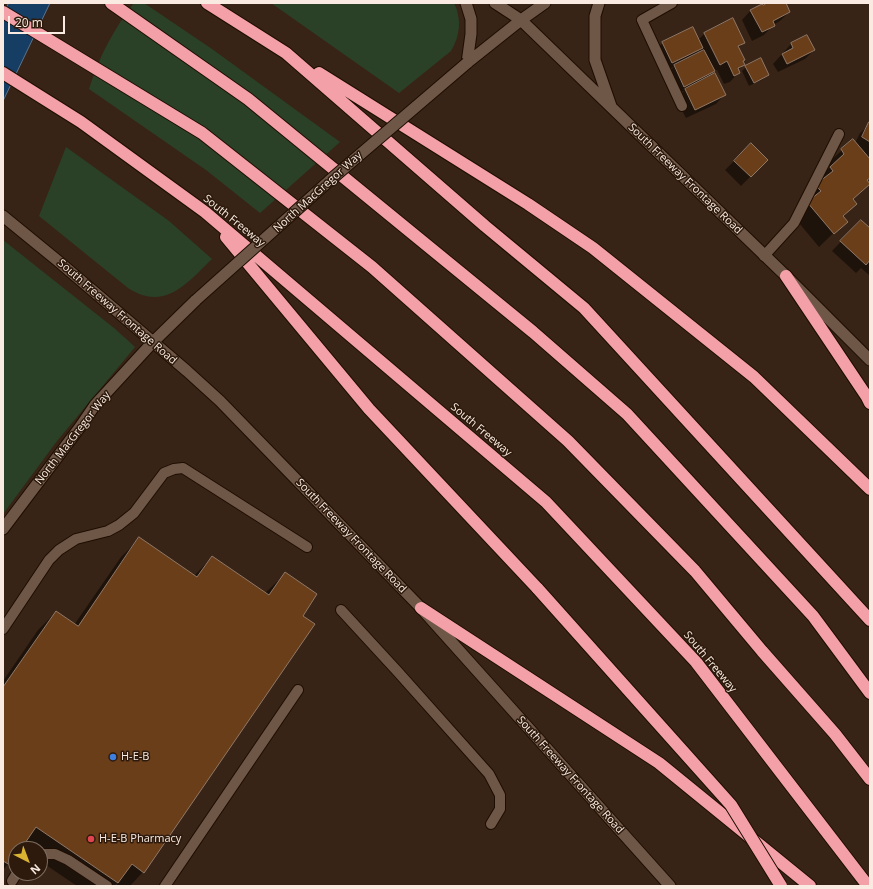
<!DOCTYPE html>
<html>
<head>
<meta charset="utf-8">
<style>
  body { margin:0 }
  #map { position:relative; width:873px; height:889px; overflow:hidden; background:#382416; font-family:"Open Sans",sans-serif }
  canvas { display:block }
  .frame { position:absolute; inset:0; border:4px solid #f9ebe2; pointer-events:none }
  .north { position:absolute; left:8px; top:841px; width:40px; height:40px; box-sizing:border-box; background:#2d1a0c; border:1px solid #7f6e62; border-radius:50%; rotate:138deg; font-size:11px; font-weight:700; line-height:16px; text-align:center; color:#f9ebe2 }
  .north::after { content:''; display:block; margin:auto; width:14px; height:18px; background:#dab333; clip-path:polygon(50% 0,100% 100%,50% 72%,0 100%) }
  .scale { position:absolute; left:8px; top:16px; width:57px; height:18px; box-sizing:border-box; border:2px solid #f9ebe2; border-top:0; padding-left:5px; font-size:12px; line-height:14px; white-space:nowrap; color:#f9ebe2; -webkit-text-stroke:3px #2d1a0c; paint-order:stroke }
</style>
</head>
<body>
<div id="map">
<canvas width="873" height="889"></canvas>
<div class="frame"></div>
<div class="north">N</div>
<div class="scale">20 m</div>
</div>
<script>
const ctx = document.querySelector('canvas').getContext('2d');
ctx.lineJoin = 'round';
function fillPath(path, color) { ctx.fillStyle = color; ctx.fill(path, 'evenodd'); }
function trace(path, color, width, dash) { ctx.strokeStyle = color; ctx.lineWidth = width; ctx.lineCap = dash ? 'butt' : 'round'; ctx.setLineDash(dash || []); ctx.stroke(path); }
function label(font, color, halo, rows, align = 'center') {
  ctx.font = font + ' "Open Sans",sans-serif'; ctx.lineWidth = 3; ctx.setLineDash([]); ctx.textBaseline = 'middle'; ctx.strokeStyle = halo; ctx.fillStyle = color; for (const [text, x, y, turn = 0] of rows) {
    ctx.save(); ctx.translate(x, y); ctx.rotate((+turn || 0) * Math.PI / 180); ctx.textAlign = isNaN(turn) ? turn : align; if (halo) ctx.strokeText(text, 0, 0); ctx.fillText(text, 0, 0); ctx.restore();
  }
}
const green = new Path2D(`
  M 134,3 L 144,3 L 212,49 L 340,142 L 260,213 L 206,170 L 89,89 C 99,57 113,30 134,3 Z
  M 271,3 L 454,3 C 462,19 460,36 451,51 L 399,93 Z
  M 66,147 L 169,221 L 212,259 C 187,283 165,312 128,288 L 39,216 Z
  M 3,240 L 114,328 L 135,347 L 57,441 L 3,514 Z`);
const water = new Path2D(`
  M 9,3 L 50,3 L 3,101 L 3,15 Z`);
const shadow = new Path2D(`
  M 769,3 L 785,3 L 789,12 L 780,21 L 773,25 L 764,35 L 752,41 L 742,20 L 751,10 Z
  M 732,20 L 744,42 L 738,48 L 744,65 L 738,70 L 739,72 L 730,82 L 724,84 L 717,70 L 713,72 L 706,79 L 725,94 L 716,104 L 686,118 L 676,99 L 684,91 L 674,95 L 665,75 L 674,67 L 663,72 L 653,52 L 663,43 L 698,40 L 704,34 ZM 699,51 L 700,53 L 694,56 Z
  M 791,44 L 814,50 L 805,59 L 778,72 L 773,64 Z
  M 746,67 L 767,75 L 763,79 L 749,86 L 742,71 Z
  M 870,124 L 870,178 L 867,181 L 869,184 L 852,200 L 856,204 L 843,217 L 846,221 L 819,247 L 794,217 L 816,181 L 830,167 L 827,164 L 853,140 L 855,143 L 860,133 Z
  M 741,154 L 767,160 L 741,186 L 725,170 Z
  M 852,230 L 870,230 L 870,274 L 869,275 L 861,268 L 856,273 L 832,251 Z
  M 139,539 L 194,576 L 212,557 L 265,593 L 285,574 L 143,872 L 130,886 L 119,886 L 116,884 L 114,886 L 77,886 L 40,861 L 40,849 L 23,849 L 21,847 L 20,849 L 16,849 L 16,854 L 3,870 L 3,681 L 38,630 L 56,612 L 74,625 L 121,557 Z`);
const building = new Path2D(`
  M 767,3 L 786,3 L 790,12 L 773,21 L 775,26 L 762,32 L 750,10 L 762,4 L 763,5 Z
  M 733,18 L 745,43 L 738,46 L 745,60 L 743,61 L 745,65 L 738,68 L 740,73 L 734,76 L 727,61 L 720,65 L 704,33 Z
  M 693,27 L 703,48 L 672,63 L 662,42 Z
  M 807,35 L 815,50 L 787,64 L 782,54 L 793,48 L 791,43 Z
  M 704,50 L 715,71 L 684,87 L 674,65 Z
  M 761,58 L 769,75 L 754,83 L 745,66 Z
  M 715,73 L 726,95 L 695,110 L 685,89 Z
  M 869,122 L 870,122 L 870,142 L 862,137 Z
  M 853,139 L 870,159 L 870,178 L 867,180 L 870,184 L 853,199 L 857,204 L 843,216 L 848,222 L 834,234 L 807,202 L 821,191 L 815,185 L 833,171 L 830,167 L 844,154 L 841,149 Z
  M 751,143 L 768,160 L 751,177 L 734,161 Z
  M 861,220 L 870,228 L 870,260 L 866,265 L 840,241 Z
  M 139,537 L 197,577 L 212,556 L 269,595 L 285,572 L 317,594 L 303,616 L 315,624 L 144,873 L 132,864 L 118,883 L 36,827 L 21,849 L 16,849 L 16,856 L 10,865 L 3,861 L 3,687 L 56,611 L 78,626 Z`);
const service = new Path2D(`
  M 672,3 L 642,20 L 682,106
  M 764,256 L 794,223 L 839,134
  M 341,610 L 398,672 L 489,774 L 500,795 L 500,809 L 491,824
  M 3,629 L 49,560 L 59,550 L 76,539 L 108,531 L 119,525 L 134,513 L 164,473 L 174,469 L 183,468 L 307,547
  M 40,854 L 55,854 L 68,860 L 107,886
  M 12,881 L 17,873
  M 165,886 L 298,690`);
const secondary = new Path2D(`
  M 466,3 L 471,19 L 471,34 L 467,63
  M 495,3 L 521,20 L 786,276 L 870,360
  M 599,3 L 595,16 L 595,60 L 611,106
  M 467,63 L 521,20 L 545,3
  M 3,216 L 58,261 L 187,371 L 220,401 L 421,608 L 670,886
  M 3,529 L 80,427 L 95,405 L 152,343 L 196,300`);
const motorway = new Path2D(`
  M 111,3 L 248,99 L 533,332 L 627,414 L 813,616 L 870,693
  M 207,3 L 286,53 L 485,226 L 584,308 L 870,620
  M 3,12 L 202,133 L 372,267 L 568,441 L 695,571 L 762,651 L 835,734 L 870,779
  M 3,73 L 81,122 L 205,212 L 546,502 L 696,662 L 868,886
  M 319,73 L 528,204 L 593,248 L 754,377 L 870,489
  M 226,237 L 369,409 L 538,589
  M 786,276 L 867,397 L 870,403
  M 421,608 L 659,763 L 810,886`);
const secondaryBridge = new Path2D(`
  M 196,300 L 290,216 L 329,181 L 467,63`);
const motorwayBridge = new Path2D(`
  M 538,589 L 731,805 L 781,886`);
const markers = [
  [113,757,4,"#3f7fe0"],
  [91,839,4,"#e0444e"]
];
const streetNames = [
  ["South Freeway Frontage Road",685,179,44],
  ["North MacGregor Way",318,192,-42],
  ["South Freeway",234,221,39],
  ["South Freeway Frontage Road",117,312,41],
  ["South Freeway",481,430,40],
  ["North MacGregor Way",73,438,-52],
  ["South Freeway Frontage Road",351,536,46],
  ["South Freeway",710,662,50],
  ["South Freeway Frontage Road",570,775,48]
];
const poiNames = [
  ["H-E-B",121,757],
  ["H-E-B Pharmacy",99,839]
];
fillPath(green, '#2a4128');
fillPath(water, '#163e64');
trace(water, '#5a728a', 1);
fillPath(shadow, '#0007');
fillPath(building, '#6b3e1a');
trace(building, '#907867', 1);
trace(service, '#1e0d02', 12);
trace(secondary, '#1e0d02', 13);
trace(motorway, '#1e0d02', 14);
trace(service, '#6e5747', 10);
trace(secondary, '#6e5747', 11);
trace(motorway, '#f4a0a8', 12);
trace(secondaryBridge, '#1e0d02', 13, []);
trace(motorwayBridge, '#1e0d02', 14, []);
trace(secondaryBridge, '#6e5747', 11);
trace(motorwayBridge, '#f4a0a8', 12);
for (const [x, y, r, color] of markers) { const dot = new Path2D(); dot.arc(x, y, r, 0, 2 * Math.PI); ctx.fillStyle = color; ctx.fill(dot); trace(dot, '#2d1a0c', 1.5); }
label('11px', '#f9ebe2', '#2d1a0c', streetNames);
label('11px', '#f9ebe2', '#2d1a0c', poiNames, 'left');
</script>
</body>
</html>
